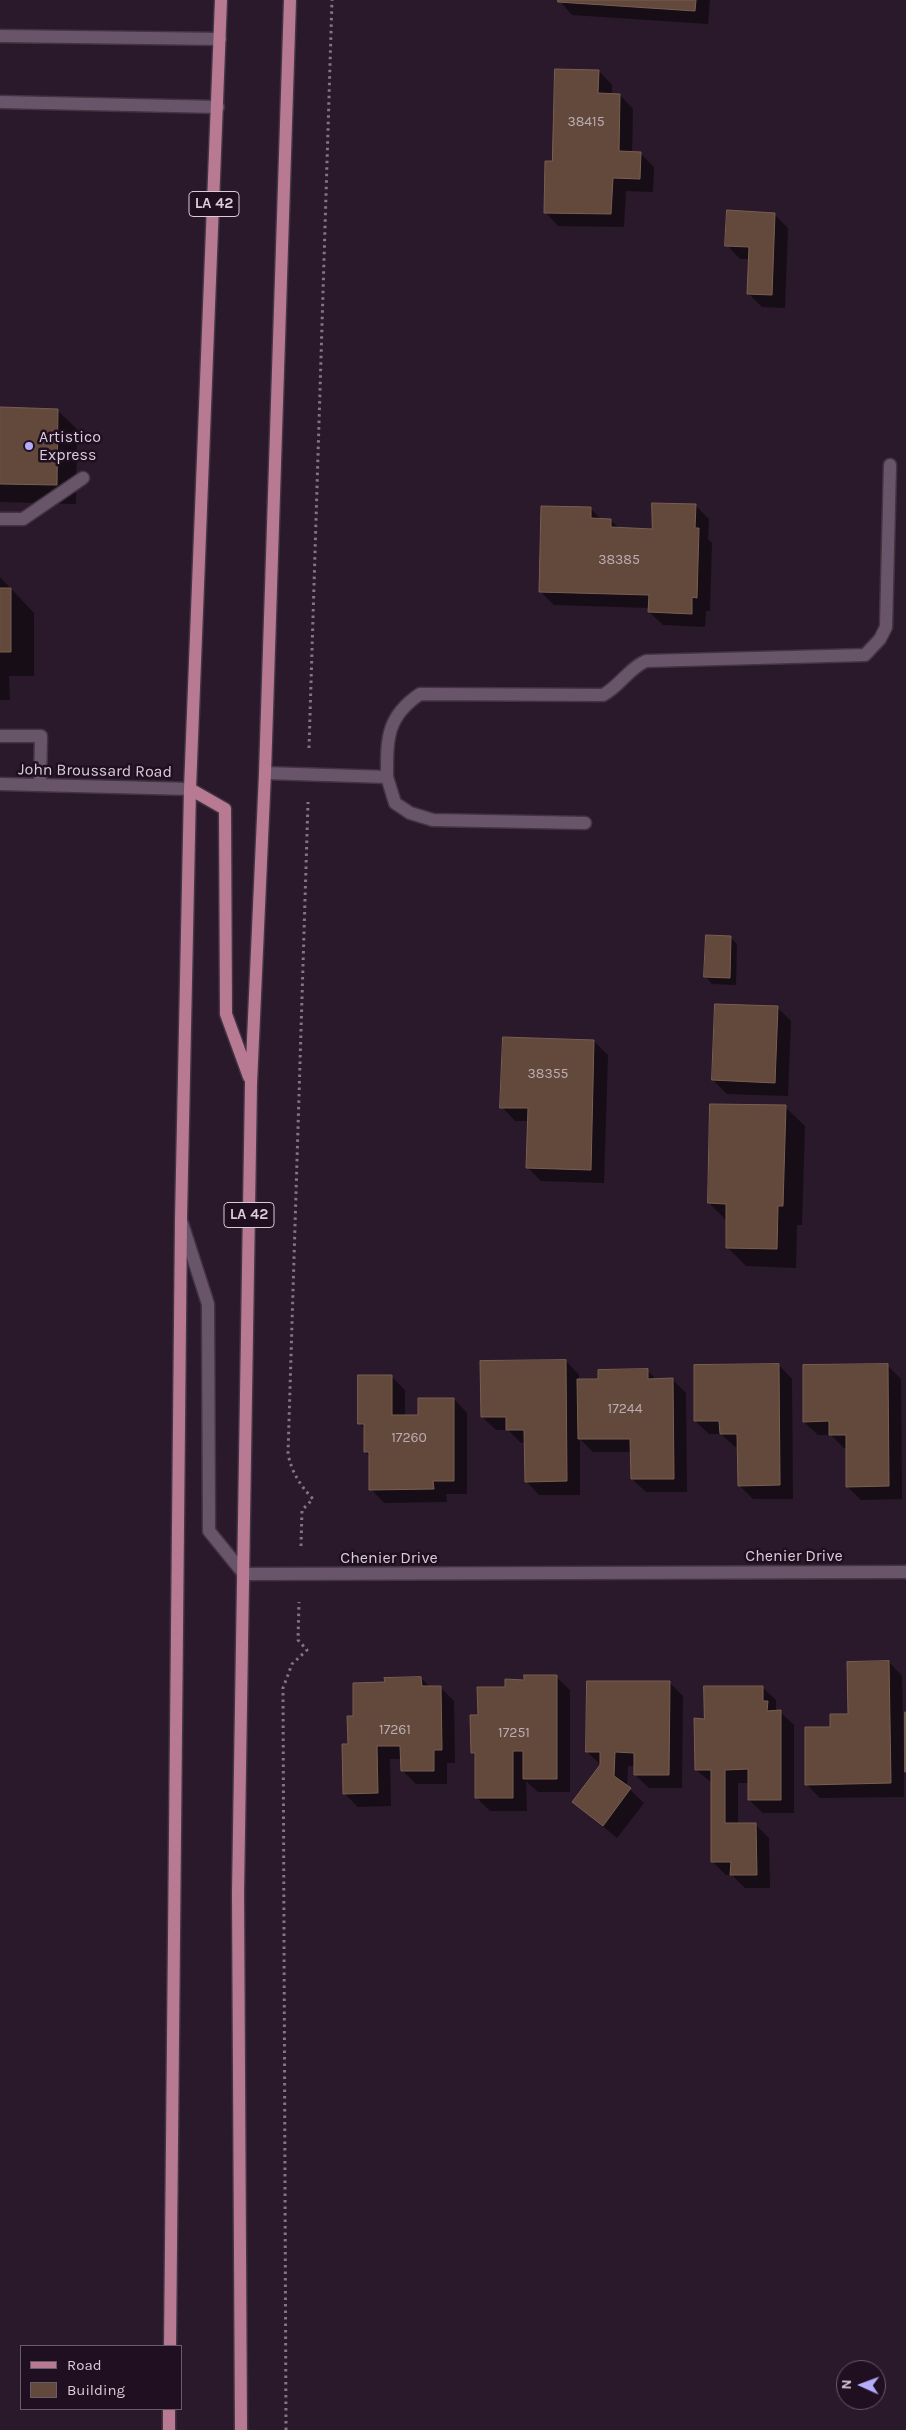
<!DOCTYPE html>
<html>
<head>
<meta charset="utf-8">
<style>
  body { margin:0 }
  #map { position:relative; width:906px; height:2430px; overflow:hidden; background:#2a192a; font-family:Karla,sans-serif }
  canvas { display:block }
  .legend { position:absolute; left:20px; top:2345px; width:162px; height:65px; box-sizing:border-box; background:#200f21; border:1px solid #6a5b6b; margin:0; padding:6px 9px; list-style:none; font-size:15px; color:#d9cdd9 }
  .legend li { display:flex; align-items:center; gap:10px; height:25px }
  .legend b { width:25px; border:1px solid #6a5b6b }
  .north { position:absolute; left:836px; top:2360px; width:50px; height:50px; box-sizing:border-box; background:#200f21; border:1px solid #6a5b6b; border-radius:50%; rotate:272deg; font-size:14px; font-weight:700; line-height:20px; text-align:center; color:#d9cdd9 }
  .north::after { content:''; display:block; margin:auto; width:18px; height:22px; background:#b4acf9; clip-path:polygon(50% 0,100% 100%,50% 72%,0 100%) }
</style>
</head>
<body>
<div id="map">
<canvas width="906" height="2430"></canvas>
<ul class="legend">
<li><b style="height:6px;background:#b77a92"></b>Road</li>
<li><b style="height:14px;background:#62493b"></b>Building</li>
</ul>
<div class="north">N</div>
</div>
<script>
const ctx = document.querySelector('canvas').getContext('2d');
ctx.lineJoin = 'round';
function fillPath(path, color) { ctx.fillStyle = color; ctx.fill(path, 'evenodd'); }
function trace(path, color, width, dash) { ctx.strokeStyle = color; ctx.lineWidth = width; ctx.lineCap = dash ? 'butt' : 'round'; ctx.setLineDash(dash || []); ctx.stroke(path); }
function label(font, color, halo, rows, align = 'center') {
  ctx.font = font + ' Karla,sans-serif'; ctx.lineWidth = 5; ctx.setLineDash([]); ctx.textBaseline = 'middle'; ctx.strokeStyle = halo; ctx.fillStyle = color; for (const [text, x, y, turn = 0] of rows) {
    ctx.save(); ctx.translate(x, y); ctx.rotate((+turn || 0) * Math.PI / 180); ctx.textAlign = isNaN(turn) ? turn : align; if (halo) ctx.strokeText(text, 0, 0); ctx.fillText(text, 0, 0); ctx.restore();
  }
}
const shadow = new Path2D(`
  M 559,0 L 710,0 L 708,24 L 572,15 Z
  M 599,71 L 612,85 L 612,95 L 620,95 L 633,109 L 632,153 L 640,153 L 654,167 L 653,192 L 626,191 L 624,227 L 558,226 L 545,212 L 553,162 Z
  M 774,214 L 788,228 L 785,308 L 762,307 L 748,293 L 750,259 L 740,259 L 727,245 Z
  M 0,409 L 57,410 L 77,429 L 76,504 L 0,502 Z
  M 695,505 L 709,519 L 708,539 L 712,543 L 710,611 L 706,611 L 705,627 L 663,625 L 649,612 L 649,608 L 554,605 L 540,591 L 591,509 L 602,520 L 611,520 L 619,529 L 653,530 Z
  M 0,577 L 34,613 L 34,676 L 9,676 L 10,700 L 0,700 Z
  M 731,938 L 737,944 L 736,985 L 712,984 L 706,977 Z
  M 777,1007 L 791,1021 L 788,1096 L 727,1094 L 713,1080 Z
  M 594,1041 L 608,1055 L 604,1183 L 541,1181 L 527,1167 L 529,1121 L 515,1121 L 502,1107 Z
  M 785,1107 L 805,1126 L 802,1225 L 797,1225 L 796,1268 L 746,1266 L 727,1247 L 727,1221 L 709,1203 Z
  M 566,1361 L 579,1375 L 579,1380 L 599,1380 L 648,1371 L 657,1380 L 673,1380 L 686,1393 L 687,1492 L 646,1492 L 632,1479 L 632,1452 L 593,1452 L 580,1439 L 580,1495 L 539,1495 L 526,1481 L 525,1443 L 521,1443 L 508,1430 L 496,1430 L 482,1417 Z
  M 779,1365 L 792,1379 L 793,1499 L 753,1499 L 739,1485 L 738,1447 L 735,1447 L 721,1434 L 709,1434 L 695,1421 Z
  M 887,1365 L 901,1379 L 902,1499 L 861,1500 L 847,1486 L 847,1448 L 844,1448 L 831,1435 L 818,1435 L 804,1422 Z
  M 391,1376 L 405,1390 L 405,1416 L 420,1416 L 454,1399 L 467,1413 L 467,1494 L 446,1494 L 447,1502 L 384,1503 L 371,1489 L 370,1457 L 365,1452 L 365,1429 L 359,1423 Z
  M 889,1662 L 902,1676 L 904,1761 L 906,1761 L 906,1747 L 906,1771 L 904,1769 L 904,1797 L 820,1798 L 806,1784 L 831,1728 L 849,1715 Z
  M 556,1677 L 570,1690 L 570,1792 L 538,1792 L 526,1781 L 527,1811 L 490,1811 L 476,1797 L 476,1757 L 472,1753 L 479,1716 L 507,1688 L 525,1681 Z
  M 421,1678 L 430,1687 L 440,1687 L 454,1701 L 455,1763 L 447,1763 L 447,1784 L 416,1784 L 402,1770 L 402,1759 L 390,1759 L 391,1806 L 358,1807 L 344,1793 L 354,1717 L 386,1683 Z
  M 669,1682 L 683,1696 L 682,1788 L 649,1788 L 635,1775 L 635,1766 L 628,1766 L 627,1787 L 644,1803 L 617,1838 L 574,1802 L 601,1765 L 587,1752 Z
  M 762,1687 L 776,1700 L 776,1711 L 780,1712 L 794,1725 L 794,1813 L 763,1813 L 749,1800 L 749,1783 L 738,1783 L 738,1824 L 755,1824 L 769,1838 L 770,1888 L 745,1888 L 732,1875 L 726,1875 L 712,1861 L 712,1783 L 696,1770 L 705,1720 Z`);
const building = new Path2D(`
  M 558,0 L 696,0 L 695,11 L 558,2 Z
  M 555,69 L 599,70 L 598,93 L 620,94 L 619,151 L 641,152 L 640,179 L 613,178 L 611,214 L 544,213 L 545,161 L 552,161 Z
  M 727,210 L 775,213 L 772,295 L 747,294 L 749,247 L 725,246 Z
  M 0,407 L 58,409 L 57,485 L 0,484 Z
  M 652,503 L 696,504 L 695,528 L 699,528 L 697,598 L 692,597 L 692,614 L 648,612 L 649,595 L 539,592 L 541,506 L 591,507 L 591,518 L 611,519 L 611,527 L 652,529 Z
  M 0,588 L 11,588 L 11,652 L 0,652 Z
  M 706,935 L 731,936 L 730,978 L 704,977 Z
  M 715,1004 L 778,1006 L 775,1083 L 712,1080 Z
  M 503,1037 L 594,1040 L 591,1170 L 526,1168 L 528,1108 L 500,1108 Z
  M 710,1104 L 786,1105 L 783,1206 L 778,1206 L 777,1249 L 726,1248 L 726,1204 L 708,1203 Z
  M 566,1360 L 567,1481 L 525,1482 L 524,1430 L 506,1430 L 506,1417 L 481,1417 L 480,1361 Z
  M 779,1364 L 780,1485 L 738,1486 L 737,1434 L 720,1434 L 719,1421 L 694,1421 L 694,1365 Z
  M 888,1364 L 889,1486 L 846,1487 L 846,1435 L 829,1435 L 829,1421 L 803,1422 L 803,1365 Z
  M 648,1369 L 648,1379 L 673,1378 L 674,1479 L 631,1479 L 630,1439 L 578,1439 L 577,1379 L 598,1379 L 598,1370 Z
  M 358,1375 L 392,1375 L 392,1415 L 418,1415 L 418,1398 L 454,1398 L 454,1481 L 433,1481 L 434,1489 L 369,1490 L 369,1452 L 364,1452 L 364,1424 L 358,1424 Z
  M 889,1661 L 891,1783 L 805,1785 L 805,1727 L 830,1727 L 830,1714 L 848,1714 L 847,1662 Z
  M 524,1675 L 557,1675 L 557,1779 L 523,1779 L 523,1751 L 513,1751 L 513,1798 L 475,1798 L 475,1753 L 471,1753 L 470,1715 L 478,1715 L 477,1687 L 505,1687 L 505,1679 L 524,1680 Z
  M 421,1677 L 422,1686 L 441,1686 L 442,1750 L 434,1750 L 434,1771 L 401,1771 L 400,1746 L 377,1746 L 378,1793 L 343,1794 L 342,1744 L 348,1744 L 347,1716 L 353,1716 L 353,1683 L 385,1682 L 384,1678 Z
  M 587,1681 L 670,1681 L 669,1775 L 634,1775 L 634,1753 L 615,1752 L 614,1776 L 631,1788 L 603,1826 L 572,1802 L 600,1765 L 600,1752 L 586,1752 Z
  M 704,1686 L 763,1686 L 763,1701 L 768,1701 L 767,1711 L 781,1710 L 781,1800 L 748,1800 L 748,1769 L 725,1770 L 725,1823 L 756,1823 L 757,1875 L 730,1875 L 731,1862 L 711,1862 L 711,1770 L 695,1770 L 694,1718 L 704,1719 Z
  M 905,1712 L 906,1712 L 906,1772 L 905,1772 Z`);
const path = new Path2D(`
  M 309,748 L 332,0
  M 301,1546 L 302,1510 L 313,1499 C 300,1485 292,1473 288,1454 L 308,802
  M 286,2430 L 283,1688 L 292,1664 L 307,1650 L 298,1640 L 299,1602`);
const service = new Path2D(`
  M 0,36 L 220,39
  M 0,102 L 218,107
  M 0,519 L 23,519 L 83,478
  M 0,736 L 41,736 L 40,785
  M 265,773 L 387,777 C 387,739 386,717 420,694 L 603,695 C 620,686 629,668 646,661 L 865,655 L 880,639 L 886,627 L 890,465
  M 387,777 L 395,803 L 410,813 L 433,820 L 585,823`);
const minor = new Path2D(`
  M 0,784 L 190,789
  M 182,1223 L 208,1304 L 209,1531 L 244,1574 L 906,1572`);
const primary = new Path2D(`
  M 190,789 L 225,809 L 226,1014 L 249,1077
  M 170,2346 L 181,1219 L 190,789 L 221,0
  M 169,2430 L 169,2409
  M 241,2430 L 238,1893 L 251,1084 L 265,773 L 290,0`);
const markers = [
  [29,446,5,"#b4acf9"]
];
const numberNames = [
  ["38415",586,122],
  ["38385",619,560],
  ["38355",548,1074],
  ["17244",625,1409],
  ["17260",409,1438],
  ["17261",395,1730],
  ["17251",514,1733]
];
const shields = [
  [214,204,50],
  [249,1215,50]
];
const shieldNames = [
  ["LA 42",214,204],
  ["LA 42",249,1215]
];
const poiNames = [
  ["Artistico",39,437],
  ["Express",39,455]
];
const streetNames = [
  ["John Broussard Road",95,771,1],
  ["Chenier Drive",794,1556],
  ["Chenier Drive",389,1558]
];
fillPath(shadow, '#0007');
fillPath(building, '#62493b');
trace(building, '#795f51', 1);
trace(service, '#423443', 15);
trace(minor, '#423443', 15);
trace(primary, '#423443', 15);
trace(path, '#837583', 3, [2.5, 4]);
trace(service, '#69556a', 12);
trace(minor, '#69556a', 12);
trace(primary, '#b77a92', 12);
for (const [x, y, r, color] of markers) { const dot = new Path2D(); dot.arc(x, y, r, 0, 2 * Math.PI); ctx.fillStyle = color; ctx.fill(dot); trace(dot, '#200f21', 2); }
label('14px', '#bbacb2', null, numberNames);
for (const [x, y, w] of shields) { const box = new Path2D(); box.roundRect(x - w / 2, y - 12.5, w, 25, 4); ctx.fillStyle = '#200f21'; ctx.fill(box); trace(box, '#d9cdd9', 1); }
label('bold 15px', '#d9cdd9', null, shieldNames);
label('16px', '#d9cdd9', '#200f21', poiNames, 'left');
label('16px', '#d9cdd9', '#200f21', streetNames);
</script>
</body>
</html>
